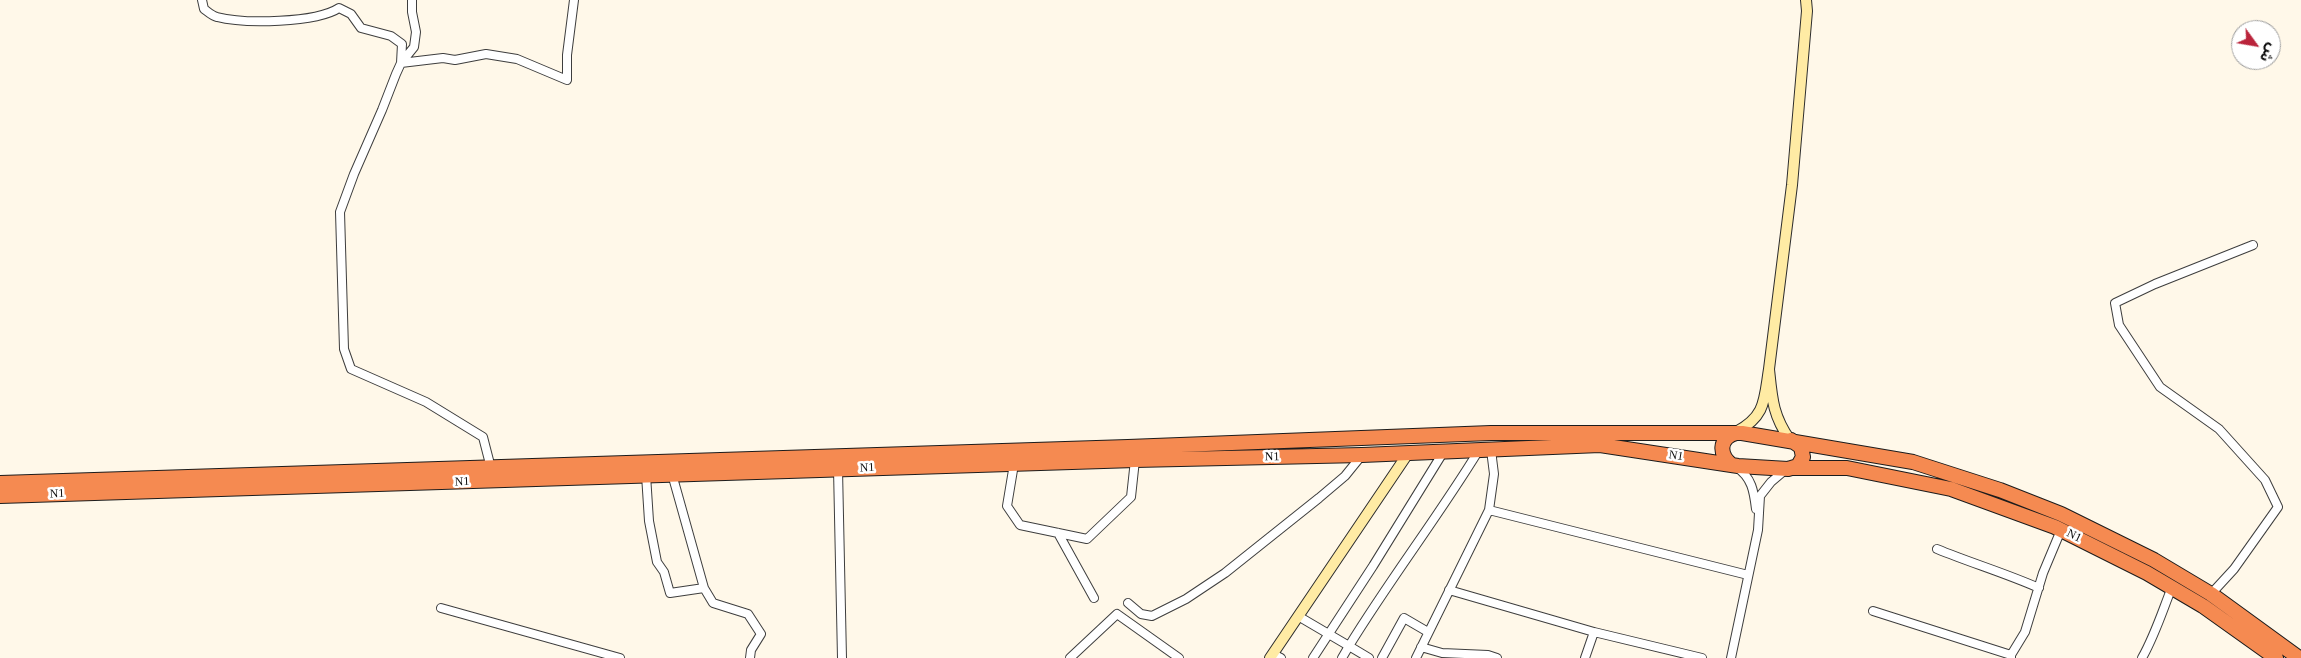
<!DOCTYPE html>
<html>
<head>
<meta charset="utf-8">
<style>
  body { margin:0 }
  #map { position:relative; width:2301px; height:658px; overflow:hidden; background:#fff8e9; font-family:Georgia,"Noto Sans Arabic",serif }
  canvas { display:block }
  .north { position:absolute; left:2231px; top:20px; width:50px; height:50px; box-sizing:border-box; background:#fff; border:1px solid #9d9d9d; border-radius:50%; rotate:122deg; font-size:14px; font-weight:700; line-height:20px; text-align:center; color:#0b0b0b }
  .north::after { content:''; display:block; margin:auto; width:18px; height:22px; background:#ba243b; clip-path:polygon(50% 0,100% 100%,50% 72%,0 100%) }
</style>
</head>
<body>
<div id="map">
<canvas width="2301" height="658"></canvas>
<div class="north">ش</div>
</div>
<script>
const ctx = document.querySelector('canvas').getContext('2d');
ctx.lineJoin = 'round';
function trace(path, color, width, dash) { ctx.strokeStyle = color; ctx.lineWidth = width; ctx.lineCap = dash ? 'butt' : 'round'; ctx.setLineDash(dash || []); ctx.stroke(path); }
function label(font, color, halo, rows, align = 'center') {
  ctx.font = font + ' Georgia,serif'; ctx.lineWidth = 5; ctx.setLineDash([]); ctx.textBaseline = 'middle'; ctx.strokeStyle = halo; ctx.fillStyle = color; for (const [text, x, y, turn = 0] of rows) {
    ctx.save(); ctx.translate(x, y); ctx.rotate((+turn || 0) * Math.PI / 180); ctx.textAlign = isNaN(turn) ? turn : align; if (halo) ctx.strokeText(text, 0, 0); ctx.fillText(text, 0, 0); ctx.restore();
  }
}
const street = new Path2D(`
  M 202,0 L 204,9 C 208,12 212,16 217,17 C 244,24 316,23 339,8 L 351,14 L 361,28 L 391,36 L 402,44 L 401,63
  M 412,0 L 412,12 L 416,32 L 414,47 L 401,63 L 396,74 L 382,110 L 354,174 L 340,212 L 344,349 L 351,369 L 426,402 L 483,437 L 491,468
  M 401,63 L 443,58 L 455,60 L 486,54 L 517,59 L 567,80 L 567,55 L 574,0
  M 1014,464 L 1007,506 L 1020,525 L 1087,539 L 1131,497 L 1135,460
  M 1736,467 C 1752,477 1754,492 1756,509
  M 838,469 L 842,658
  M 672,474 L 704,588 L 713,603 L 748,614 L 761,634 L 751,650 L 750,658
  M 646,475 L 649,521 L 657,562 L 664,572 L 670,593 L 704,588
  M 1489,510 L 1748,575
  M 1058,533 L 1094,598
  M 1937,549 C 1971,563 2005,573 2039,588
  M 1449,590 L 1594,632 L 1702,658
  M 2211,594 L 2234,569 L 2278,507 L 2265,480 L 2219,429 L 2160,387 L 2119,325 L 2115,303 L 2155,284 L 2253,245
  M 1128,603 L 1141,614 L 1152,616 L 1186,599 L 1225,573 L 1319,498 L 1345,476 L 1362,455
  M 441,608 L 620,658
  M 1873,611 L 2011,655 L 2011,658
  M 1298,616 L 1349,646 C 1390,579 1438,517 1479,450
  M 1421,647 L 1442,653 L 1488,655 L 1497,658
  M 1273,654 L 1281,658
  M 2011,655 L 2025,632 L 2043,573 L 2061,530
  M 1070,658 L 1117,614 L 1179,658
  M 1313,658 L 1373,566 L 1444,451
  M 1342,658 L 1349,646 L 1369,658
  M 1382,658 L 1404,618 L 1428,632
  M 1416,658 L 1489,510 L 1494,474 L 1491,450
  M 1585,658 L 1594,632
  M 1731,658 L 1758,530 L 1760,496 L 1771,482 L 1784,471
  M 2142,658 C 2155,635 2162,612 2172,587`);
const secondary = new Path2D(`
  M 1769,369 L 1792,185 L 1807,11 L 1806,0
  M 1736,432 C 1766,416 1764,400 1769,369 C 1772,399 1773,416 1790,440
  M 1270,658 L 1409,452`);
const highway = new Path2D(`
  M 1732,465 C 1719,456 1718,438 1736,433
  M 1791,468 L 1847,468 L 1951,489 L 2055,527 L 2147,573 L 2203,606 L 2276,658
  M 0,483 L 1128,447 L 1491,433 L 1742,433 L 1913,462 L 2000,490 L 2061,514 L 2154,560 L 2211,594 L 2299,658
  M 0,496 L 1135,460 L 1362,455 L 1600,445 L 1738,466 L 1788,469 L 1798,466 L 1803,457 L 1801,447 L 1791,440`);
const streetNames = [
  ["N1",1676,456,9],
  ["N1",1272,457,-1],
  ["N1",867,468,-2],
  ["N1",462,482,-2],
  ["N1",57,494,-2],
  ["N1",2074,536,26]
];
trace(street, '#3e3e3e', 10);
trace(secondary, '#2d2d2d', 12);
trace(highway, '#1c1c1c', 16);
trace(street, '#fff', 8);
trace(secondary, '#ffeba4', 10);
trace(highway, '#f58a51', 14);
label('12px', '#0b0b0b', '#fff', streetNames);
</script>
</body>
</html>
